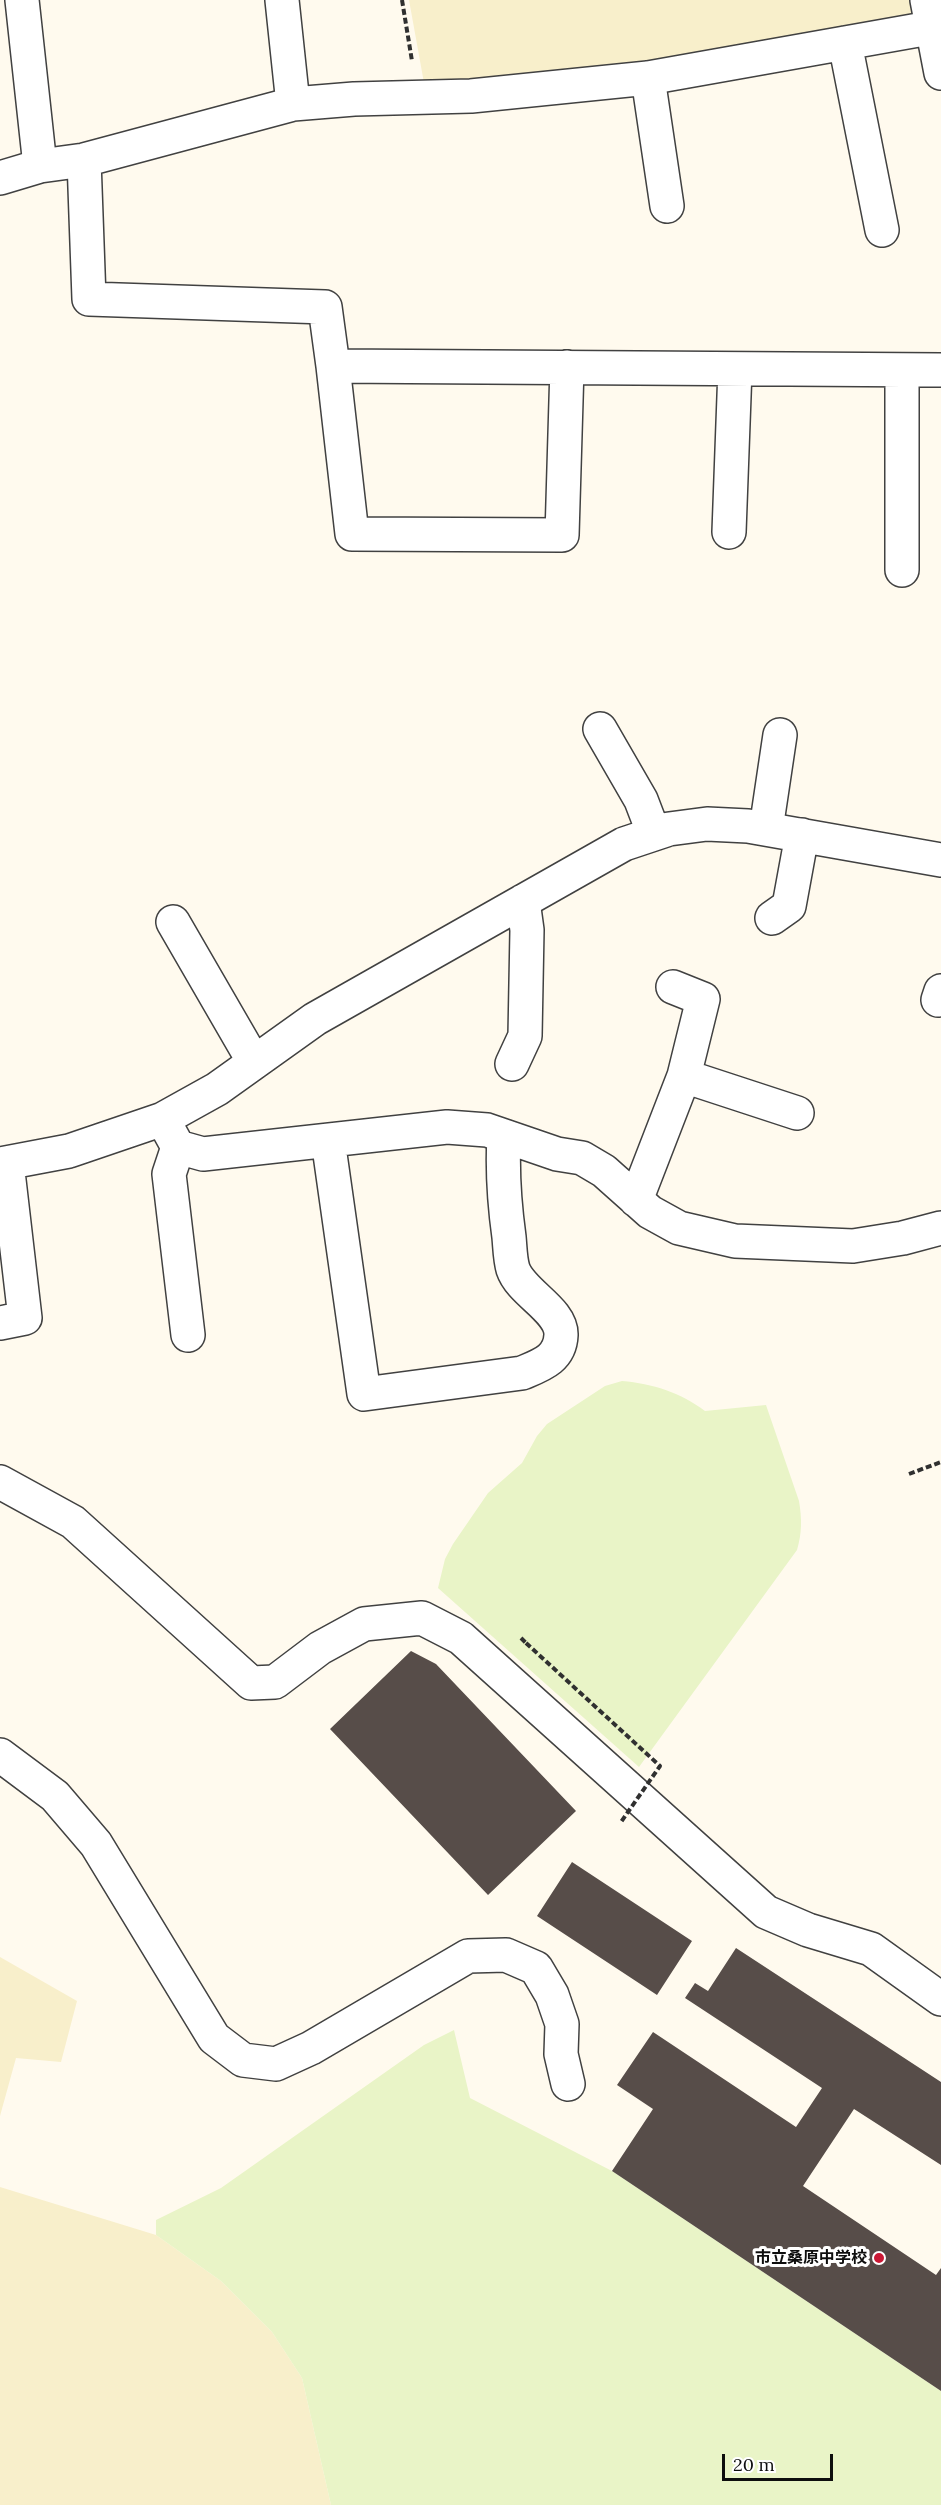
<!DOCTYPE html>
<html>
<head>
<meta charset="utf-8">
<style>
  body { margin:0 }
  #map { position:relative; width:941px; height:2505px; overflow:hidden; background:#fffaee; font-family:Lora,serif }
  canvas { display:block }
  .scale { position:absolute; left:722px; top:2454px; width:111px; height:27px; box-sizing:border-box; border:3px solid #0e0e0e; border-top:0; padding-left:8px; font-size:18px; line-height:21px; white-space:nowrap; color:#0e0e0e; -webkit-text-stroke:4px #fff; paint-order:stroke }
</style>
</head>
<body>
<div id="map">
<canvas width="941" height="2505"></canvas>
<div class="scale">20 m</div>
</div>
<script>
const ctx = document.querySelector('canvas').getContext('2d');
ctx.lineJoin = 'round';
function fillPath(path, color) { ctx.fillStyle = color; ctx.fill(path, 'evenodd'); }
function trace(path, color, width, dash) { ctx.strokeStyle = color; ctx.lineWidth = width; ctx.lineCap = dash ? 'butt' : 'round'; ctx.setLineDash(dash || []); ctx.stroke(path); }
function label(font, color, halo, rows, align = 'center') {
  ctx.font = font + ' Lora,"Noto Sans JP",serif'; ctx.lineWidth = 6; ctx.setLineDash([]); ctx.textBaseline = 'middle'; ctx.strokeStyle = halo; ctx.fillStyle = color; for (const [text, x, y, turn = 0] of rows) {
    ctx.save(); ctx.translate(x, y); ctx.rotate((+turn || 0) * Math.PI / 180); ctx.textAlign = isNaN(turn) ? turn : align; if (halo) ctx.strokeText(text, 0, 0); ctx.fillText(text, 0, 0); ctx.restore();
  }
}
const farmland = new Path2D(`
  M 409,0 L 913,0 L 917,20 L 647,67 L 424,83 Z
  M 0,1957 L 77,2001 L 61,2062 L 16,2058 L 0,2116 Z
  M 0,2187 L 156,2235 L 221,2281 L 272,2332 L 302,2378 L 331,2505 L 0,2505 Z`);
const pitch = new Path2D(`
  M 622,1381 C 653,1384 680,1392 705,1411 L 766,1405 L 799,1501 C 802,1519 802,1533 797,1550 L 639,1767 L 438,1588 L 445,1559 L 453,1544 L 488,1493 L 522,1463 L 537,1436 L 547,1424 L 605,1386 Z
  M 454,2030 L 470,2098 L 612,2171 L 941,2391 L 941,2505 L 331,2505 L 302,2378 L 272,2332 L 221,2281 L 156,2235 L 156,2220 L 221,2188 L 424,2045 Z`);
const building = new Path2D(`
  M 411,1651 L 436,1664 L 576,1811 L 488,1895 L 330,1729 Z
  M 572,1862 L 692,1941 L 657,1995 L 537,1916 Z
  M 736,1948 L 941,2082 L 941,2165 L 854,2109 L 803,2186 L 936,2275 L 941,2268 L 941,2391 L 612,2171 L 653,2109 L 617,2085 L 653,2032 L 796,2127 L 822,2088 L 685,1998 L 695,1983 L 708,1991 Z`);
const path = new Path2D(`
  M 402,0 L 412,61
  M 909,1474 L 941,1462
  M 521,1638 L 526,1643`);
const minor = new Path2D(`
  M 22,0 L 40,166
  M 282,0 L 293,104
  M 927,0 L 941,73
  M 845,43 L 882,230
  M 648,78 L 667,206
  M 84,160 L 89,299 L 325,307 L 333,366 L 941,370
  M 0,178 L 40,166 L 84,160 L 293,104 L 354,99 L 471,96 L 648,78 L 941,26
  M 333,366 L 352,534 L 562,535 L 567,367
  M 902,370 L 902,570
  M 729,532 L 735,369
  M 600,729 L 641,800 L 654,834
  M 766,829 L 780,735
  M 772,918 L 789,906 L 802,835
  M 173,922 L 254,1062
  M 938,1000 L 941,991
  M 512,1064 L 525,1036 L 527,930 L 523,901
  M 684,1076 L 797,1113
  M 167,1127 L 178,1147 L 169,1174 L 188,1335
  M 328,1140 L 364,1394 L 522,1373 C 541,1365 560,1359 561,1335 C 562,1310 521,1293 513,1269 C 510,1259 510,1247 509,1237 C 504,1201 502,1172 504,1136
  M 178,1147 L 203,1154 L 447,1127 L 487,1130 L 557,1154 L 582,1158 L 604,1171 L 650,1212 L 679,1228 L 735,1241 L 853,1246 L 903,1238 L 941,1228
  M 0,1164 L 69,1151 L 163,1119 L 217,1089 L 315,1019 L 624,844 L 669,829 L 707,824 L 748,826 L 941,860
  M 636,1200 L 684,1076 L 703,999 L 673,987
  M 0,1323 L 25,1318 L 7,1163
  M 0,1482 L 73,1522 L 251,1683 L 275,1682 L 320,1648 L 364,1624 L 422,1618 L 461,1638 L 766,1912 L 808,1930 L 871,1949 L 941,1999
  M 0,1755 L 55,1796 L 96,1844 L 214,2038 L 243,2060 L 276,2064 L 311,2048 L 468,1956 L 506,1955 L 536,1968 L 552,1995 L 562,2024 L 561,2054 L 568,2084`);
const pathBridge = new Path2D(`
  M 526,1643 L 660,1766 L 621,1822`);
const markers = [
  [879,2258,6,"#ca1935"]
];
const poiNames = [
  ["市立桑原中学校",867,2258]
];
fillPath(farmland, '#f8efcb');
fillPath(pitch, '#e9f4c7');
fillPath(building, '#574d49');
trace(minor, '#414141', 36);
trace(path, '#303030', 4, [6, 3]);
trace(minor, '#fff', 33);
trace(pathBridge, '#303030', 4, [6, 3]);
for (const [x, y, r, color] of markers) { const dot = new Path2D(); dot.arc(x, y, r, 0, 2 * Math.PI); ctx.fillStyle = color; ctx.fill(dot); trace(dot, '#fff', 2); }
label('bold 16px', '#0e0e0e', '#fff', poiNames, 'right');
</script>
</body>
</html>
